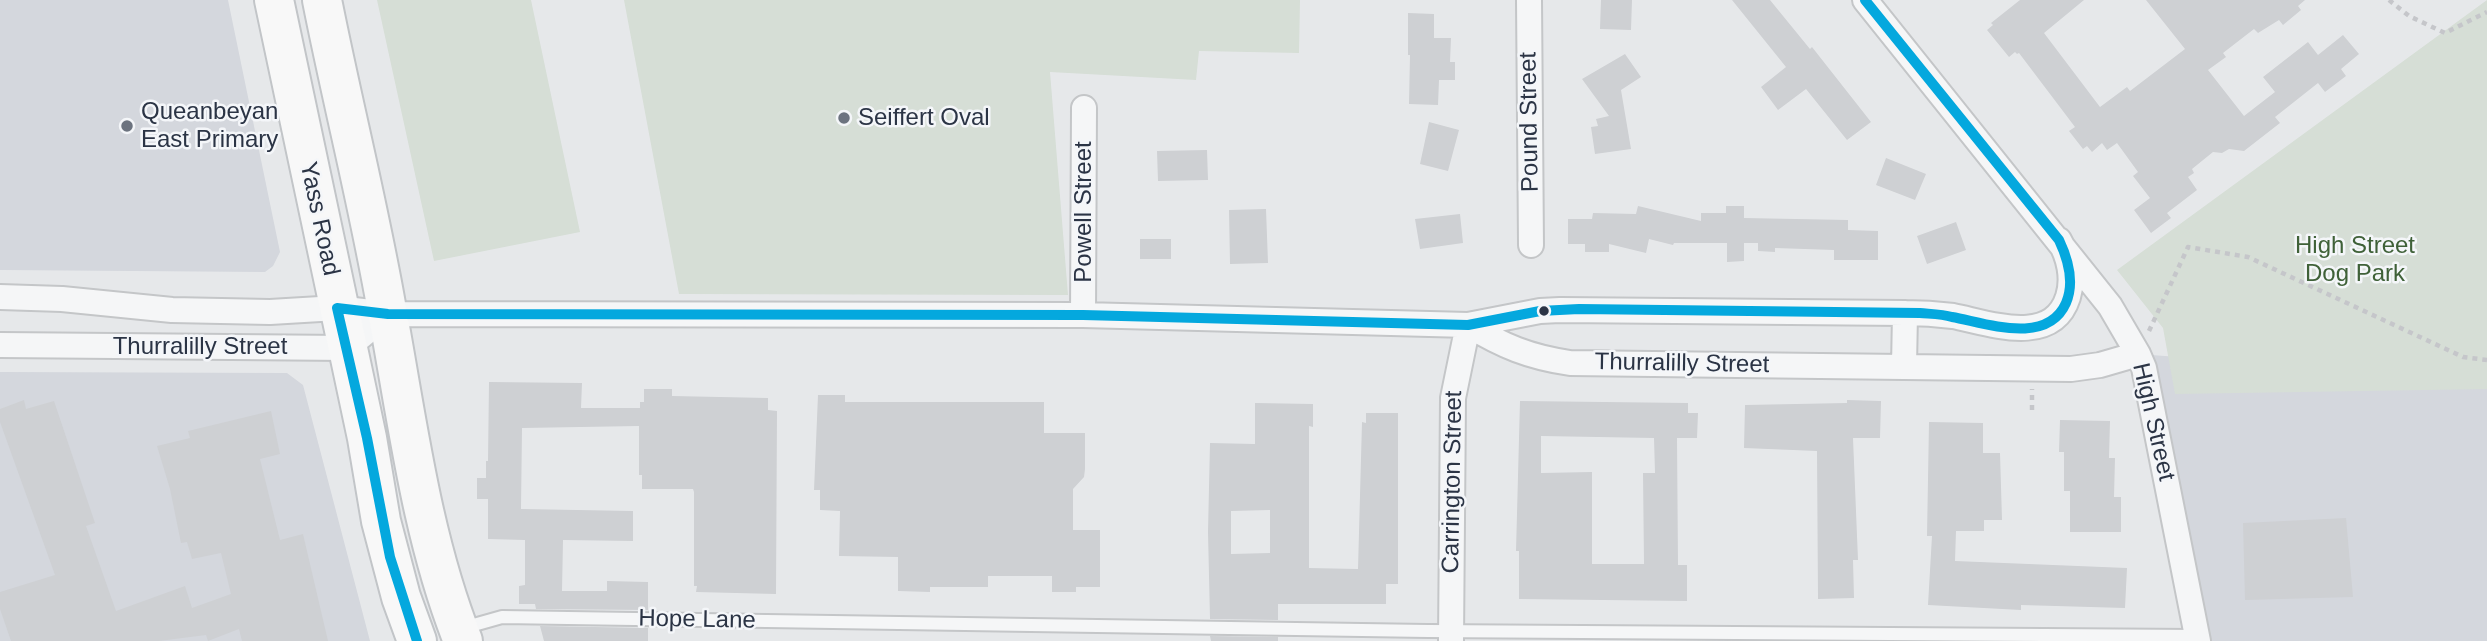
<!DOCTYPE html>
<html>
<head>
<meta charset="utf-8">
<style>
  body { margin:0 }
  canvas { display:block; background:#e6e8ea }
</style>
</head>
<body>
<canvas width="2487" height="641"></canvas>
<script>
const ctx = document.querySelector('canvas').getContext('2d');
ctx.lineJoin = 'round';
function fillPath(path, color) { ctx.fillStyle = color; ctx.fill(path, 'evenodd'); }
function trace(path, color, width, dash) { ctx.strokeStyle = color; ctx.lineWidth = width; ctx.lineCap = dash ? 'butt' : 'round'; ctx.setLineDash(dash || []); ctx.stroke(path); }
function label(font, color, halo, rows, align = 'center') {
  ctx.font = font + ' Helvetica,sans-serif'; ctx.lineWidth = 5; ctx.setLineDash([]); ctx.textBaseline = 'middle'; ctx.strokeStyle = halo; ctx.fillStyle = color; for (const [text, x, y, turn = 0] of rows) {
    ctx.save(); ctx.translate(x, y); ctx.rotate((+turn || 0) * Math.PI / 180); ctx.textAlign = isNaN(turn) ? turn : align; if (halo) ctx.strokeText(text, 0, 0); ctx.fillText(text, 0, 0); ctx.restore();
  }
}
const built = new Path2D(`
  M 0,0 L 228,0 L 280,252 L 273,266 L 265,272 L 0,270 Z
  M 2138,354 L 2487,380 L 2487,641 L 1695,641 L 2197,636 Z
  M 0,372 L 287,373 L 303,385 L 370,641 L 0,641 Z`);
const green = new Path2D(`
  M 377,0 L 531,0 L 580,232 L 434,261 Z
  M 624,0 L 1300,0 L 1299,53 L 1199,51 L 1196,80 L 1050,72 L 1068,295 L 679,294 Z
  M 2487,0 L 2487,389 L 2175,394 L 2163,328 L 2117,270 Z`);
const building = new Path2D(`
  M 1601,0 L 1632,0 L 1631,30 L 1600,29 Z
  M 1732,0 L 1770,0 L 1810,49 L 1812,47 L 1871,122 L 1847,140 L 1806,89 L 1778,110 L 1761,87 L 1786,67 Z
  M 2020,0 L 2084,0 L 2044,33 L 2100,107 L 2127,87 L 2130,91 L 2185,49 L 2146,0 L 2305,0 L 2298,6 L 2301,10 L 2283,25 L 2279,20 L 2258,33 L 2254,29 L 2223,53 L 2226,57 L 2208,70 L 2244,116 L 2275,92 L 2263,77 L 2308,42 L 2318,55 L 2343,35 L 2359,54 L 2341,69 L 2346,76 L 2325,92 L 2318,83 L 2275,117 L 2280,123 L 2244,151 L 2229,149 L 2222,153 L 2213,152 L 2192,169 L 2194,173 L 2188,177 L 2197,190 L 2167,213 L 2171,218 L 2151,233 L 2134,210 L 2150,198 L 2133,176 L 2138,172 L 2117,143 L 2107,150 L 2102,143 L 2092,152 L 2087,146 L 2083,149 L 2069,131 L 2075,127 L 2019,53 L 2017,54 L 2015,52 L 2009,57 L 1987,30 L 1993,25 L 1991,23 Z
  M 1408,13 L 1434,14 L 1434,38 L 1451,38 L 1450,62 L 1455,62 L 1455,80 L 1439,80 L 1438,105 L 1409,104 L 1410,55 L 1408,55 Z
  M 1625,54 L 1641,77 L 1621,90 L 1631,149 L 1595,154 L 1591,127 L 1598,126 L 1596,119 L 1609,116 L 1582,79 Z
  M 1429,122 L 1459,130 L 1448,171 L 1420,164 Z
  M 1207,150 L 1208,180 L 1158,181 L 1157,151 Z
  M 1886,158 L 1926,174 L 1915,200 L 1876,185 Z
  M 1638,206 L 1701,221 L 1701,213 L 1726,213 L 1726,206 L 1744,206 L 1744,218 L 1848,220 L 1848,230 L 1878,231 L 1878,260 L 1834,260 L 1834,250 L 1775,248 L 1775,252 L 1758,251 L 1758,243 L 1744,243 L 1744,261 L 1727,262 L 1727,243 L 1674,243 L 1673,245 L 1649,239 L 1646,253 L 1609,244 L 1609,252 L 1585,252 L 1585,244 L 1568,244 L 1568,219 L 1592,219 L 1593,213 L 1636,214 Z
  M 1266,209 L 1268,263 L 1230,264 L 1229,210 Z
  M 1460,214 L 1463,243 L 1420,249 L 1415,219 Z
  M 1956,222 L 1966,250 L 1927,264 L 1917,236 Z
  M 1140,239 L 1171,239 L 1171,259 L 1140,259 Z
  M 489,382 L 582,383 L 581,408 L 640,408 L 640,402 L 644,402 L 644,389 L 672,389 L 672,396 L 768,398 L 768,410 L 777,411 L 776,594 L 696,592 L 697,586 L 694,586 L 694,492 L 693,489 L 642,489 L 642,475 L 639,475 L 639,426 L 522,428 L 521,509 L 633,511 L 633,541 L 563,540 L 562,591 L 607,591 L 607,581 L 648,582 L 648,610 L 536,609 L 535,604 L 519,604 L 519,586 L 525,585 L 525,540 L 488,539 L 488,499 L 477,499 L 477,478 L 486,478 L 486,461 L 488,461 Z
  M 818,395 L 845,395 L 845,402 L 1044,402 L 1044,433 L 1085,433 L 1085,469 L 1084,477 L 1073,489 L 1073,530 L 1100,530 L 1100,587 L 1076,587 L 1076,592 L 1052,592 L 1052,576 L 988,576 L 988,587 L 930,587 L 930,592 L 898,591 L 898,557 L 839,556 L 840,511 L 820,510 L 820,490 L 814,490 Z
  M 24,400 L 26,409 L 54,401 L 95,523 L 86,526 L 116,611 L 185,586 L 192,608 L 231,594 L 221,553 L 192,559 L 187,542 L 181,543 L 170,489 L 157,446 L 190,438 L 188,431 L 271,411 L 280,454 L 260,459 L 280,540 L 303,534 L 328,641 L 242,641 L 239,629 L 208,641 L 206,635 L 159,641 L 11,641 L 0,609 L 0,592 L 55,575 L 0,422 L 0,409 Z
  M 1847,400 L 1881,401 L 1880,438 L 1853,438 L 1858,560 L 1853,560 L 1854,598 L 1818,599 L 1817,451 L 1744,448 L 1745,405 L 1847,403 Z
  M 1520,401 L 1688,403 L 1688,413 L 1698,413 L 1697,438 L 1677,438 L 1678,565 L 1687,565 L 1687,601 L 1519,599 L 1519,551 L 1516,551 ZM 1541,436 L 1654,438 L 1655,473 L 1643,473 L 1644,564 L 1592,564 L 1592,472 L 1541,473 Z
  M 1255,403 L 1313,404 L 1313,427 L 1309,426 L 1309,568 L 1358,569 L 1362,422 L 1366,423 L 1366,413 L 1398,413 L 1398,584 L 1386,584 L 1386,604 L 1278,604 L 1278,620 L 1210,619 L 1208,532 L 1210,443 L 1255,444 ZM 1270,510 L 1270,553 L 1231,554 L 1231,511 Z
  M 2060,420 L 2110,421 L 2109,458 L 2115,458 L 2114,497 L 2121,497 L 2121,532 L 2070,532 L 2070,491 L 2064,491 L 2064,452 L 2059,452 Z
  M 1929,422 L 1983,423 L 1983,453 L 2000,453 L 2002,520 L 1984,520 L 1984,531 L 1956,531 L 1955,561 L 2127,568 L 2125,608 L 2021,605 L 2021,610 L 1928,605 L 1932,536 L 1927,536 Z
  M 2346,518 L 2353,597 L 2245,600 L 2243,523 Z
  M 540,626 L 648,628 L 648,641 L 544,641 Z
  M 1210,636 L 1278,637 L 1278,641 L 1211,641 Z`);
const path = new Path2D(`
  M 2389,0 L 2409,16 L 2445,33 L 2487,12
  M 2149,331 L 2188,247 L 2248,257 L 2463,357 L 2487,360
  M 2032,410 L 2032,389`);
const service = new Path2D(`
  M 463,628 L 502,617 L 1428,631 L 2197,636`);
const minor = new Path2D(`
  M 1529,0 L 1531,245
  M 1865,0 L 2110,306 L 2138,354 L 2144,368 L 2198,641
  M 0,297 L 62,299 L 172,310 L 270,312 L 337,308 L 388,314 L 1083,315 L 1468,325 L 1540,311 L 1560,310 L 1905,313 C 1921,313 1937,314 1953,316 C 1989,323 2052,347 2068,297 C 2074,278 2069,257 2059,240
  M 1083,315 L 1084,108
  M 1468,325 C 1503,346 1529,357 1570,363 L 2071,369 L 2100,365 L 2138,354
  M 0,345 L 347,348 L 388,314
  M 1904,367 L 1905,313
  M 1451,641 L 1453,398 L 1468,325`);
const primary = new Path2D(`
  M 274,0 L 367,438 L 381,521 L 401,597 L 417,641
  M 322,0 C 343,106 370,210 388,316 C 408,425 422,538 463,641`);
const bus1 = new Path2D(`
  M 417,641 L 390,557 L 367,438 L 337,308 L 388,314 L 1083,315 L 1468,325 L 1540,311 L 1579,309 L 1920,313 C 1931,314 1942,314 1952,317 C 1986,323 2047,346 2066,303 C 2075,282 2068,259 2059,240 L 1865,0`);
const markers = [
  [844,118,7,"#6c737f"],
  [127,126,7,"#6c737f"],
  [1544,311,6,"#2b3445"]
];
const poiNames = [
  ["Queanbeyan",141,112],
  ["East Primary",141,140],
  ["Seiffert Oval",858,118]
];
const streetNames = [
  ["Pound Street",1530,122,-91],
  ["Powell Street",1084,212,-90],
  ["Yass Road",319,219,78],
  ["Thurralilly Street",200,347],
  ["Thurralilly Street",1682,364,1],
  ["High Street",2153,422,77],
  ["Carrington Street",1453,482,-89],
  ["Hope Lane",697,620,1]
];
const parkNames = [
  ["High Street",2355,246],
  ["Dog Park",2355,274]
];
fillPath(built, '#d4d7dd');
fillPath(green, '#d6ded6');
fillPath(building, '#ced0d3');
trace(service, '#c4c6c8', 16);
trace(minor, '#c4c6c8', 28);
trace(primary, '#c2c5c8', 42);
trace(path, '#c5c6ca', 4.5, [5, 5]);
trace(service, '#f5f6f7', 12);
trace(minor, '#f5f6f7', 24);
trace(primary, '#f8f8f8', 38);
trace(bus1, '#04a8de', 10);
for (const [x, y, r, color] of markers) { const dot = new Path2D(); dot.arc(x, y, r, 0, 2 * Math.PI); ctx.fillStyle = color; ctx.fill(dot); trace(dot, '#f4f6f9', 2.5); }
label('24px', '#2b3445', '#f4f6f9', poiNames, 'left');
label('24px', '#2b3445', '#f4f6f9', streetNames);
label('24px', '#3f6138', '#f4f6f9', parkNames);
</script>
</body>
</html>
